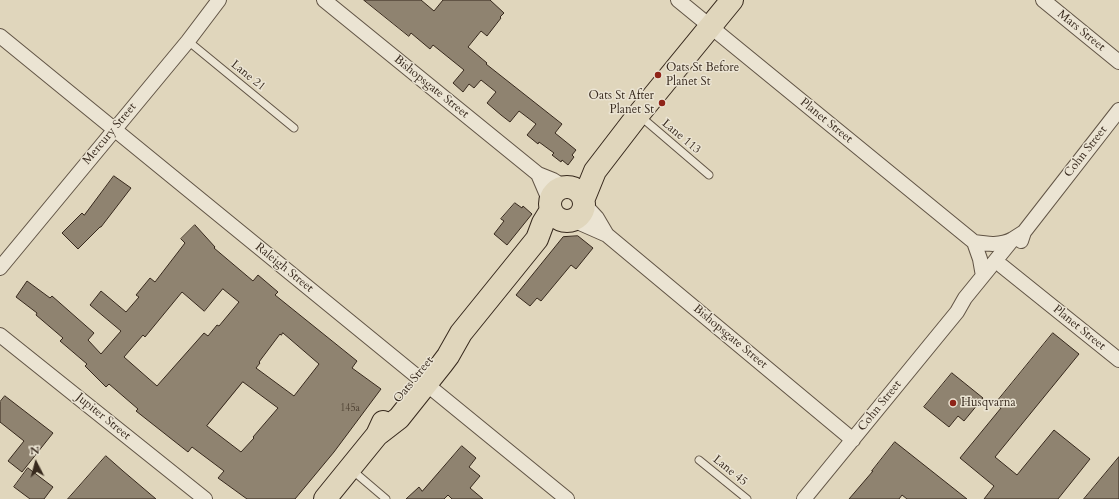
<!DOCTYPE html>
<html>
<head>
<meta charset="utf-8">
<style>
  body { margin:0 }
  #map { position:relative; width:1119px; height:499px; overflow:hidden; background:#e0d6bc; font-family:Cardo,serif }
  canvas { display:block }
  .north { position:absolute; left:16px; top:443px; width:40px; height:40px; -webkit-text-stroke:3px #ebe4d3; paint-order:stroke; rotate:354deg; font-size:11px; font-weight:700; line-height:16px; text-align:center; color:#37291d }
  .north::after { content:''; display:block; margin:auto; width:14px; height:18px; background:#37291d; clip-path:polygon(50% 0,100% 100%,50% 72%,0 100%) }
</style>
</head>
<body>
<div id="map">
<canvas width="1119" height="499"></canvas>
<div class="north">N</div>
</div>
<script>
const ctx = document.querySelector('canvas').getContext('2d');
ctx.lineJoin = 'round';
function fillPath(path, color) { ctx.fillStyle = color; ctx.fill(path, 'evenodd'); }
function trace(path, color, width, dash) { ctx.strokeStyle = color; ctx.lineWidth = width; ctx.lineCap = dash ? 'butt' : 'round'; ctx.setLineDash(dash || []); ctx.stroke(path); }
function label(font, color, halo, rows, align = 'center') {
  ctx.font = font + ' Cardo,serif'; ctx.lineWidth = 3; ctx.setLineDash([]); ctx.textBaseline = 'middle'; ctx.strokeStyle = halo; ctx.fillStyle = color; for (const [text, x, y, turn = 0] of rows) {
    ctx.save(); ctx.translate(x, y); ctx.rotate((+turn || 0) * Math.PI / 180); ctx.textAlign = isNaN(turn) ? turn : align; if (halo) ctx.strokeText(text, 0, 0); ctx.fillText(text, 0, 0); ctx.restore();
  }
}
const building = new Path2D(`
  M 364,0 L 421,0 L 434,11 L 443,0 L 490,0 L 504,13 L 500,17 L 501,18 L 487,36 L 481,31 L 468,47 L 487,63 L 486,64 L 562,124 L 555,133 L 576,150 L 572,155 L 574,157 L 568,165 L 562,160 L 561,162 L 552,155 L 554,153 L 539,142 L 538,144 L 527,135 L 536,124 L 519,111 L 510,122 L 501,115 L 487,103 L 496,92 L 481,80 L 474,88 L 469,84 L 463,92 L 453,83 L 464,70 L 433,45 L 430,49 L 411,33 L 409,36 Z
  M 114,176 L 131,188 L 101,227 L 100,227 L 78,249 L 62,233 L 82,213 L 84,215 Z
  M 515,203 L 522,208 L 523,206 L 532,214 L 507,245 L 494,234 L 504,221 L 501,219 Z
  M 195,225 L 215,247 L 214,248 L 253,281 L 258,275 L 278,292 L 275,295 L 357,361 L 352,368 L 381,389 L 334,452 L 295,499 L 247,499 L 218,478 L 224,471 L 192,447 L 188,452 L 136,411 L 138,409 L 109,384 L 106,387 L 85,366 L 87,364 L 60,341 L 63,338 L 36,315 L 37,313 L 16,297 L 27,281 L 50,298 L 52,296 L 94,333 L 88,340 L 101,354 L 121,331 L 90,305 L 101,291 L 126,312 L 139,297 L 136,295 L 150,278 L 155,282 L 185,243 L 181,239 ZM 223,289 L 239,302 L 219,326 L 217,325 L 208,336 L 204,333 L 157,386 L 124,357 L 143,335 L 145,337 L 182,292 L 204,311 ZM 283,333 L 319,364 L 294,396 L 256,368 L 260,363 L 259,362 L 280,334 L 281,335 ZM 243,382 L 278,408 L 253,437 L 254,438 L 241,452 L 207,426 Z
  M 578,236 L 593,248 L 576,269 L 571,265 L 541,301 L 537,298 L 530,306 L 516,295 L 563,237 Z
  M 1053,333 L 1079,354 L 995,457 L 1017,475 L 1054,430 L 1090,459 L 1058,499 L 984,499 L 994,486 L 960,458 L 1001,408 L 995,404 Z
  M 952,373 L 983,398 L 964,421 L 958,416 L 949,427 L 924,407 Z
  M 5,396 L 53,433 L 22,472 L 8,461 L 24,441 L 0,422 L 0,402 Z
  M 895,442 L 967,499 L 907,499 L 902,495 L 899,499 L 849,499 L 873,471 L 872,471 Z
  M 462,446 L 476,458 L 469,467 L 480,476 L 470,488 L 483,499 L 452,499 L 448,495 L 444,499 L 406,499 L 419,487 L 422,491 Z
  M 106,456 L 123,471 L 156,499 L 68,499 Z
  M 1119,457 L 1119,499 L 1084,499 Z
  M 28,468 L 53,487 L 44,499 L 30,499 L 14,487 Z`);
const service = new Path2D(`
  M 188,41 L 294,128
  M 640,116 L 709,175
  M 699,460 L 747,499
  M 352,470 L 386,499`);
const minor = new Path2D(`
  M 324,0 L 538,174 L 553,180 L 564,187
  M 678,0 L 974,242 L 980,259 L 983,276
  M 1043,0 L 1119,62
  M 0,36 L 567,499
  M 538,174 L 550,202
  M 585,205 L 597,218 L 607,235
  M 573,220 L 607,235 L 853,440
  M 1021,241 L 1024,232 L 1119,110
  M 974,242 C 987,244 1001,246 1013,239
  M 1002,266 L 1119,360
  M 0,268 L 188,41 L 219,0
  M 0,335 L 205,499
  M 804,499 L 957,312 L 965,298 L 1013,239 L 1024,232`);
const primary = new Path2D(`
  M550 204a17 17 0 1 1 34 0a17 17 0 1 1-34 0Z
  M 584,198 L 595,171 L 638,115 L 732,0
  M 377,435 L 399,418 L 442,364 L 448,356 L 461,333 L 537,239 L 543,223 L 551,210
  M 325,499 L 377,435 L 383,422`);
const markers = [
  [658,75,4,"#8f2418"],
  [662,103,4,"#8f2418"],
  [953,403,4,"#8f2418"]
];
const numberNames = [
  ["145a",350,409]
];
const streetNames = [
  ["Mars Street",1081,31,39],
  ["Lane 21",248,76,39],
  ["Bishopsgate Street",431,87,39],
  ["Planet Street",826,121,39],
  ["Mercury Street",110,134,-50],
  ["Lane 113",681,137,40],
  ["Cohn Street",1086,152,-52],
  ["Raleigh Street",284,268,39],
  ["Planet Street",1079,328,39],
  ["Bishopsgate Street",730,337,40],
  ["Oats Street",414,380,-51],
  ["Cohn Street",880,406,-51],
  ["Jupiter Street",103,417,39],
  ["Lane 45",730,471,39]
];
const poiNames = [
  ["Oats St Before",666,68],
  ["Planet St",666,82],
  ["Oats St After",654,96,"right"],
  ["Planet St",654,110,"right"],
  ["Husqvarna",961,403]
];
fillPath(building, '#8f8370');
trace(building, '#37291d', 1);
trace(service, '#615445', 9);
trace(minor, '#615445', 16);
trace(primary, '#37291d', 24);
trace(service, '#ebe4d3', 7);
trace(minor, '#ebe4d3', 14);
trace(primary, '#e0d6bc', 22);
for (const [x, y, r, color] of markers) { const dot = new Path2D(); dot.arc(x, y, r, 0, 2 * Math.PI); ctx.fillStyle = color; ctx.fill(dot); trace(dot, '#ebe4d3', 1.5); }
label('10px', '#4d4032', null, numberNames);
label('12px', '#37291d', '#ebe4d3', streetNames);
label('12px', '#37291d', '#ebe4d3', poiNames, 'left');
</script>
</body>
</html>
